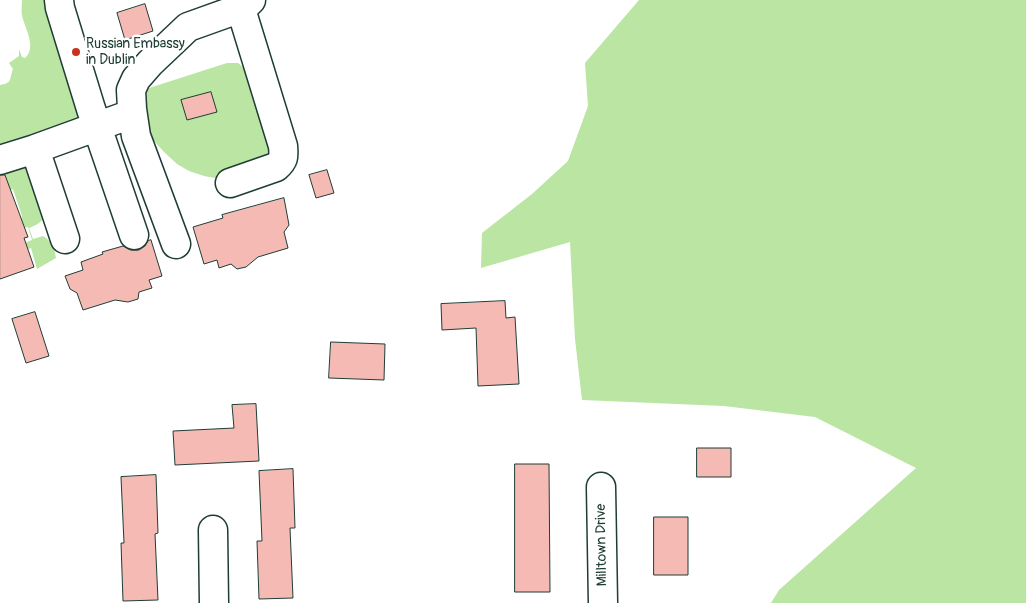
<!DOCTYPE html>
<html>
<head>
<meta charset="utf-8">
<style>
  body { margin:0 }
  canvas { display:block; background:#fff }
</style>
</head>
<body>
<canvas width="1026" height="603"></canvas>
<script>
const ctx = document.querySelector('canvas').getContext('2d');
ctx.lineJoin = 'round';
function fillPath(path, color) { ctx.fillStyle = color; ctx.fill(path, 'evenodd'); }
function trace(path, color, width, dash) { ctx.strokeStyle = color; ctx.lineWidth = width; ctx.lineCap = dash ? 'butt' : 'round'; ctx.setLineDash(dash || []); ctx.stroke(path); }
function label(font, color, halo, rows, align = 'center') {
  ctx.font = font + ' Pangolin,sans-serif'; ctx.lineWidth = 4.5; ctx.setLineDash([]); ctx.textBaseline = 'middle'; ctx.strokeStyle = halo; ctx.fillStyle = color; for (const [text, x, y, turn = 0] of rows) {
    ctx.save(); ctx.translate(x, y); ctx.rotate((+turn || 0) * Math.PI / 180); ctx.textAlign = isNaN(turn) ? turn : align; if (halo) ctx.strokeText(text, 0, 0); ctx.fillText(text, 0, 0); ctx.restore();
  }
}
const green = new Path2D(`
  M 22,0 L 55,0 L 81,115 L 79,119 L 0,152 L 0,85 C 13,83 9,79 13,69 L 9,63 L 19,56 L 19,49 L 22,57 L 25,58 C 37,48 25,28 22,16 C 21,11 22,5 22,0 Z
  M 639,0 L 1026,0 L 1026,603 L 771,603 L 779,590 L 916,468 L 815,417 L 724,406 L 582,400 L 575,339 L 570,242 L 481,268 L 482,233 L 532,194 L 568,161 L 588,106 L 585,63 Z
  M 227,63 L 238,63 L 248,71 L 274,152 L 262,163 L 215,178 L 204,176 L 189,171 L 177,164 L 164,152 L 147,133 L 141,95 L 146,89 Z
  M 25,166 L 29,171 L 44,217 C 42,223 34,226 29,228 L 33,239 L 43,236 C 51,240 55,250 56,258 L 37,269 L 31,248 L 21,251 L 19,245 L 32,240 L 28,227 L 19,229 L 22,216 L 13,189 L 0,194 L 0,170 Z`);
const building = new Path2D(`
  M 145,4 L 153,31 L 125,40 L 117,13 Z
  M 211,92 L 217,112 L 187,120 L 181,100 Z
  M 327,170 L 334,193 L 316,198 L 309,175 Z
  M 0,175 L 5,175 L 28,237 L 24,238 L 34,267 L 0,279 Z
  M 284,198 L 289,225 L 284,232 L 288,248 L 258,257 L 246,267 L 237,269 L 231,264 L 219,268 L 217,260 L 204,264 L 193,227 L 223,218 L 222,215 Z
  M 151,240 L 162,276 L 149,280 L 152,288 L 139,292 L 138,299 L 128,302 L 115,300 L 83,310 L 77,293 L 70,289 L 65,276 L 83,270 L 81,262 L 103,254 L 102,252 L 123,246 L 131,250 L 139,250 L 145,246 L 148,241 Z
  M 505,301 L 506,318 L 515,317 L 519,384 L 478,386 L 476,328 L 442,330 L 441,304 Z
  M 35,312 L 49,356 L 26,363 L 12,319 Z
  M 331,342 L 385,344 L 384,380 L 329,378 Z
  M 256,404 L 259,461 L 175,465 L 173,431 L 234,428 L 232,405 Z
  M 697,448 L 731,448 L 731,477 L 697,477 Z
  M 515,464 L 549,464 L 550,592 L 515,592 Z
  M 293,469 L 295,528 L 290,528 L 293,598 L 259,599 L 257,541 L 262,541 L 259,471 Z
  M 156,475 L 158,533 L 155,534 L 158,600 L 123,601 L 121,543 L 124,543 L 121,477 Z
  M 654,517 L 688,517 L 688,575 L 654,575 Z`);
const minor = new Path2D(`
  M 59,0 L 60,8 L 91,109 L 134,235
  M 132,109 L 136,136 L 176,244
  M 0,160 L 35,149
  M 230,183 L 276,167 C 284,160 284,157 283,146 L 241,9
  M 65,239 L 35,149 L 126,116 L 132,109 L 131,90 L 136,79 L 150,63 L 188,27 L 244,7 L 251,0
  M 601,487 L 603,603
  M 213,530 L 214,603`);
const markers = [
  [76,52,5,"#c8321e"]
];
const poiNames = [
  ["Russian Embassy",86,44],
  ["in Dublin",86,60]
];
const streetNames = [
  ["Milltown Drive",602,545,-91]
];
fillPath(green, '#bae5a2');
fillPath(building, '#f6bab4');
trace(building, '#1f3d34', 1);
trace(minor, '#1f3d34', 31);
trace(minor, '#fff', 28);
for (const [x, y, r, color] of markers) { const dot = new Path2D(); dot.arc(x, y, r, 0, 2 * Math.PI); ctx.fillStyle = color; ctx.fill(dot); trace(dot, '#fff', 2); }
label('14px', '#1f3d34', '#fff', poiNames, 'left');
label('14px', '#1f3d34', '#fff', streetNames);
</script>
</body>
</html>
